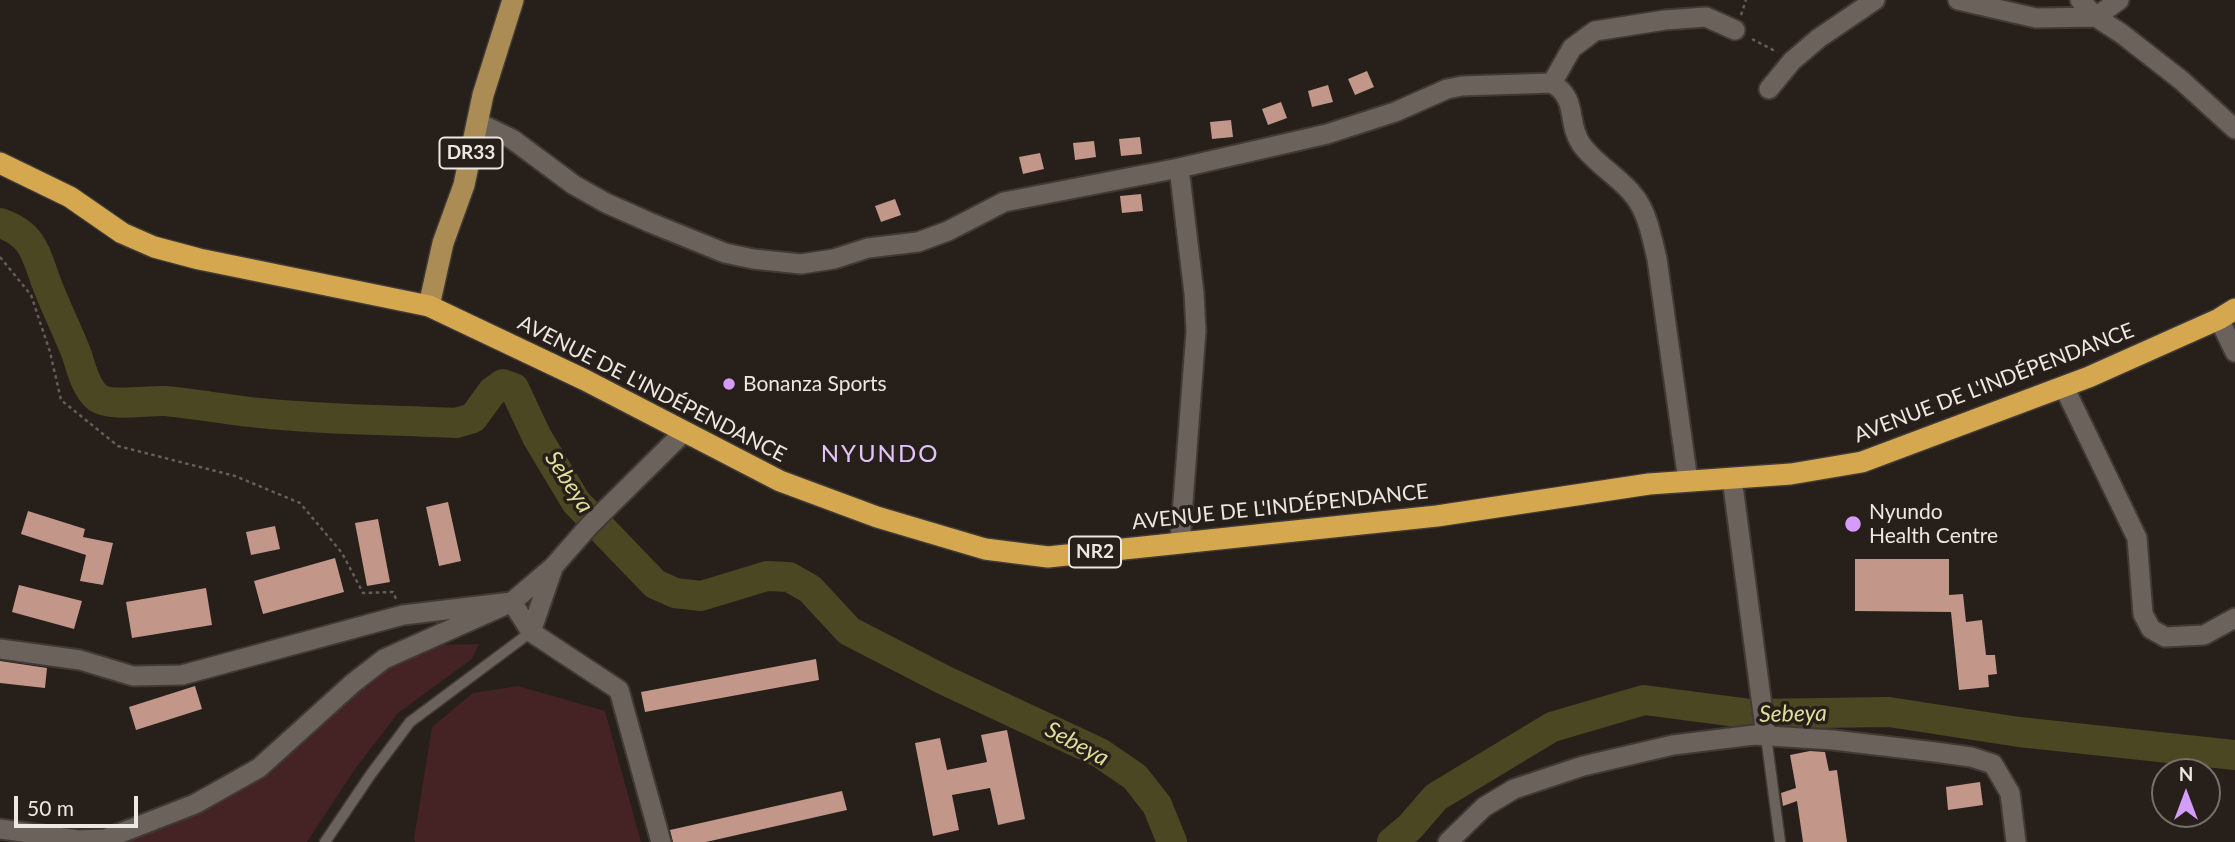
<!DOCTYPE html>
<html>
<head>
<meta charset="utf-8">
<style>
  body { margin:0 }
  #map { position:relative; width:2235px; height:842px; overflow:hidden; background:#271f19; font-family:Lato,sans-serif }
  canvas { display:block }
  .north { position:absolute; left:2151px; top:758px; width:70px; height:70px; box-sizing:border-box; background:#271f19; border:2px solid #766f6a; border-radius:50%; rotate:0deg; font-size:19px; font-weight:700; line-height:28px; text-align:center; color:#ede7e3 }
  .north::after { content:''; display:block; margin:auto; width:24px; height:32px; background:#d49cfc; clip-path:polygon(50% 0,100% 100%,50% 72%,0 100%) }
  .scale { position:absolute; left:14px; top:796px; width:124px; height:32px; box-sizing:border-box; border:4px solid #ede7e3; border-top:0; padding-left:9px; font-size:21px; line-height:24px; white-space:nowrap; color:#ede7e3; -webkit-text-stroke:5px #271f19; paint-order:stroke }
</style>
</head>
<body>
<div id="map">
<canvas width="2235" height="842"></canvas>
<div class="north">N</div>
<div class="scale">50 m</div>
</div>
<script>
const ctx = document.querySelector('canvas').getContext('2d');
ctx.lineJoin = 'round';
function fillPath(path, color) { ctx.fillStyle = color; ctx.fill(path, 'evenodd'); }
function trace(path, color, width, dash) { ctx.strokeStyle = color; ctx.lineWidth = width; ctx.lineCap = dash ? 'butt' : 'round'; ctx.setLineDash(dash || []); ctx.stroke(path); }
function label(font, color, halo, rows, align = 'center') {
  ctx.font = font + ' Lato,sans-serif'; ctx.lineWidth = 7; ctx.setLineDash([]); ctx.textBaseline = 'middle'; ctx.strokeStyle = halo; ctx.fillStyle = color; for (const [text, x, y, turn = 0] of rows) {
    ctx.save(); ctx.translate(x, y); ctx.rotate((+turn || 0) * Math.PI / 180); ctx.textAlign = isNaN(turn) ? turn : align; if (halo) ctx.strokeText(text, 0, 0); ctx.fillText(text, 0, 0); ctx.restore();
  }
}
const green = new Path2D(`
  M 479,644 L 472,659 L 398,713 L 355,769 L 307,842 L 111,842 L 196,810 L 381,668 L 435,645 Z
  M 518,686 L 605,711 L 641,842 L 415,842 L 414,839 L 432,727 L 473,693 Z`);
const river = new Path2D(`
  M 0,223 C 36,235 36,257 48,287 C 57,310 68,332 77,355 C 81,368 86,389 98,398 C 111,407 148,400 166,401 C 197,404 228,410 260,413 C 325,420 391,420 456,423 L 473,418 L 492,392 L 503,384 L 514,388 L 537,437 L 576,502 L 655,584 L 675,593 L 701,596 L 767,576 L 789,577 L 810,589 L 849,631 L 944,680 L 1100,753 L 1135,777 L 1157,805 L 1172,842
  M 1392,842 L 1410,827 L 1436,797 L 1552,727 L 1644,700 L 1751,714 L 1889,712 L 2019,732 L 2235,755`);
const building = new Path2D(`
  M 1367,71 L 1374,87 L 1355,95 L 1348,79 Z
  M 1328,85 L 1333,102 L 1312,107 L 1308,91 Z
  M 1281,102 L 1287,118 L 1268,125 L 1262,109 Z
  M 1231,120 L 1233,137 L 1212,139 L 1210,122 Z
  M 1140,137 L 1142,154 L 1121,156 L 1119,139 Z
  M 1094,141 L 1096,157 L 1075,160 L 1073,143 Z
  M 1040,153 L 1044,169 L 1023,174 L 1019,157 Z
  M 1141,194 L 1143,211 L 1122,213 L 1120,196 Z
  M 895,199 L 901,215 L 881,222 L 875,206 Z
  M 448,502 L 461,561 L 439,566 L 426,507 Z
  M 28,511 L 85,529 L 83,537 L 113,543 L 103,585 L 80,581 L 86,555 L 21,534 Z
  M 378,519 L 390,582 L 367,586 L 355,523 Z
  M 275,526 L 280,549 L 251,555 L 246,532 Z
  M 335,558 L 344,592 L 263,614 L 254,581 Z
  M 1855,559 L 1949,559 L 1949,595 L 1963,594 L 1966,622 L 1982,620 L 1986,655 L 1995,655 L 1997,674 L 1988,675 L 1989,687 L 1959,690 L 1951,612 L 1855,611 Z
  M 19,585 L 82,601 L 74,629 L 12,612 Z
  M 206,588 L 212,625 L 132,638 L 126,602 Z
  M 816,659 L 819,680 L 645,712 L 641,692 Z
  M 0,661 L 47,668 L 45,688 L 0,683 Z
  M 195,686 L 202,709 L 136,730 L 129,707 Z
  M 1007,730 L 1025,819 L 998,825 L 990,788 L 952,795 L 959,830 L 933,836 L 915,743 L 940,738 L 947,770 L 987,762 L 981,735 Z
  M 1810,751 L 1825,752 L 1829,771 L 1837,770 L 1847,842 L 1803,842 L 1797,801 L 1783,806 L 1781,793 L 1796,788 L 1790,755 Z
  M 1980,782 L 1983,805 L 1948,810 L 1946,787 Z
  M 842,791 L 847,810 L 706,842 L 673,842 L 670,830 Z`);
const path = new Path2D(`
  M 1741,15 L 1746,0
  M 1752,39 L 1777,52
  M 0,257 L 31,295 L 50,352 L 61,400 L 118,446 L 235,476 L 300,503 L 342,553 L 363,593 L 393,592 L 396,599`);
const lane = new Path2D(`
  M 1766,736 L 1780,842
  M 325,842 L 371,774 L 410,722 L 531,632`);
const street = new Path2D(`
  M 1958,0 L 2036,18 L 2096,17 L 2122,34 L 2181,80 L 2235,129
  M 2080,0 L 2096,17 L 2119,0
  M 1552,83 L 1572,48 L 1595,31 L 1665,20 L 1706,17 L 1735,30
  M 1769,89 L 1792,61 L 1819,38 L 1875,0
  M 477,122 L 512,139 L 574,185 L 606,203 L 651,223 L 725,253 L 753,259 L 801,264 L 834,259 L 868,248 L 918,242 L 948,231 L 1004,202 L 1179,168 L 1327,134 L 1395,112 L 1447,89 L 1462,86 L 1552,83 C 1579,100 1566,121 1581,144 C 1595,164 1620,177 1635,197 C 1648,214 1652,239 1657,259 L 1688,481
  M 1179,168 L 1194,293 L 1196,331 L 1180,542
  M 2219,319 L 2235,352
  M 2064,387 L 2137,538 L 2143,614 L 2151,629 L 2165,637 L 2204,635 L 2235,618
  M 1732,478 L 1766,736
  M 553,568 L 531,632 L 619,690 L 661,842
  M 0,649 L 80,660 L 133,676 L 182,675 L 403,615 L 512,602 L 531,632
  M 0,829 L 78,840 L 105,839 L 195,804 L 259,768 L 353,683 L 384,659 L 512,602 L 553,567 L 589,526 L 683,433
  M 1448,842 L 1484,807 L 1514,789 L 1583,766 L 1673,745 L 1754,735 L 1833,740 L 1935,752 L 1971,757 L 1993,764 L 2010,793 L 2016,842`);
const primary = new Path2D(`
  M 429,306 L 443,243 L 464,185 L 483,95 L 513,0`);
const highway = new Path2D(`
  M 0,163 L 70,197 L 122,233 L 154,247 L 199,259 L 429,306 L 585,380 L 780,481 L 877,517 L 985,549 L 1048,557 L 1437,516 L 1649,484 L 1791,474 L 1862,462 L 2089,377 L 2219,319 L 2235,309`);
const markers = [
  [729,384,7,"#d49cfc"],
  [1853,524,9,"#d49cfc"]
];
const shields = [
  [471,153,63],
  [1095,552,52]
];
const shieldNames = [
  ["DR33",471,153],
  ["NR2",1095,552]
];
const streetNames = [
  ["AVENUE DE L'INDÉPENDANCE",1994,383,-21],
  ["AVENUE DE L'INDÉPENDANCE",652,389,27],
  ["AVENUE DE L'INDÉPENDANCE",1280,507,-6]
];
const poiNames = [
  ["Bonanza Sports",743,384],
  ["Nyundo",1869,512],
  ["Health Centre",1869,536]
];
const waterNames = [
  ["Sebeya",569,482,57],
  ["Sebeya",1793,714,-1],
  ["Sebeya",1077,744,28]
];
const quarterNames = [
  ["NYUNDO",880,454]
];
fillPath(green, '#452325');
trace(river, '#4a4722', 30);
fillPath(building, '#c29689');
trace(lane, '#403a36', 13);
trace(street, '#403a36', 23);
trace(primary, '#403a36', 24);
trace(highway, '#403a36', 24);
trace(path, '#645d58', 2.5, [3.5, 3.5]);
trace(lane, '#6b625b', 10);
trace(street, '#6b625b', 19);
trace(primary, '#ab8c54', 21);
trace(highway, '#d5a84f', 21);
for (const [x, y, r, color] of markers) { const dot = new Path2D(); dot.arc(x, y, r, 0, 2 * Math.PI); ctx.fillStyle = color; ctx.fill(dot); trace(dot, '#271f19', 2.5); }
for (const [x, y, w] of shields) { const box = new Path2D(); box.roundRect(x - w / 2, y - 15.5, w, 31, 5); ctx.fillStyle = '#271f19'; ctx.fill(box); trace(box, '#ede7e3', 2); }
label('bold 19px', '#ede7e3', null, shieldNames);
label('21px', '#ede7e3', '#271f19', streetNames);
label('21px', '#ede7e3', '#271f19', poiNames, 'left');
label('italic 23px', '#e1dd9a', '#271f19', waterNames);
ctx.letterSpacing = '2px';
label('24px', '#e2c4fa', '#271f19', quarterNames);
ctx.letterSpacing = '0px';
</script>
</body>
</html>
